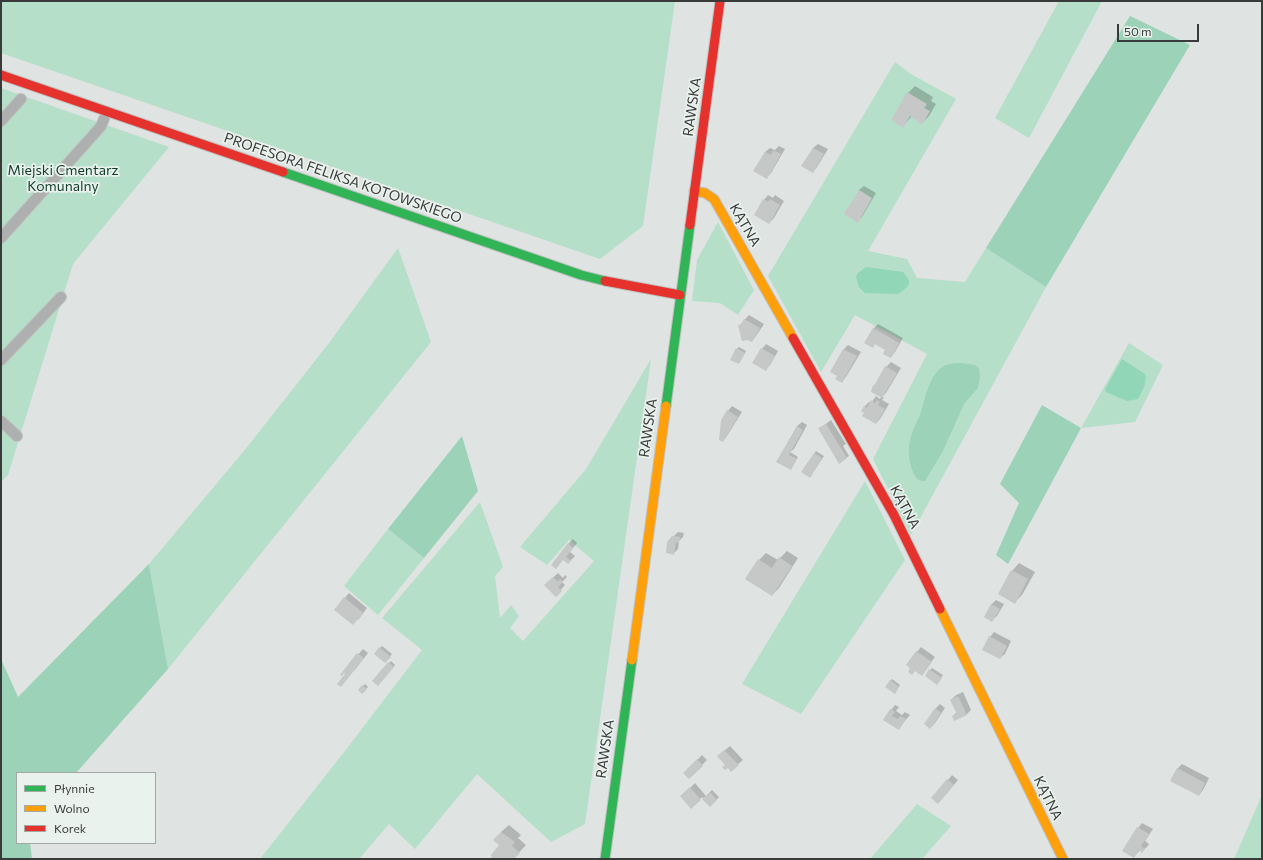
<!DOCTYPE html>
<html>
<head>
<meta charset="utf-8">
<style>
  body { margin:0 }
  #map { position:relative; width:1263px; height:860px; overflow:hidden; background:#dfe3e1; font-family:Commissioner,sans-serif }
  canvas { display:block }
  .frame { position:absolute; inset:0; border:2px solid #383b3a; pointer-events:none }
  .legend { position:absolute; left:16px; top:772px; width:140px; height:72px; box-sizing:border-box; background:#eaf2ee; border:1px solid #a3a9a6; margin:0; padding:5px 7px; list-style:none; font-size:12px; color:#383b3a }
  .legend li { display:flex; align-items:center; gap:8px; height:20px }
  .legend b { width:20px; border:1px solid #a3a9a6 }
  .scale { position:absolute; left:1117px; top:24px; width:82px; height:18px; box-sizing:border-box; border:2px solid #383b3a; border-top:0; padding-left:5px; font-size:12px; line-height:14px; white-space:nowrap; color:#383b3a; -webkit-text-stroke:3px #eaf2ee; paint-order:stroke }
</style>
</head>
<body>
<div id="map">
<canvas width="1263" height="860"></canvas>
<div class="frame"></div>
<ul class="legend">
<li><b style="height:5px;background:#30b455"></b>Płynnie</li>
<li><b style="height:5px;background:#ff9f0a"></b>Wolno</li>
<li><b style="height:5px;background:#e5322d"></b>Korek</li>
</ul>
<div class="scale">50 m</div>
</div>
<script>
const ctx = document.querySelector('canvas').getContext('2d');
ctx.lineJoin = 'round';
function fillPath(path, color) { ctx.fillStyle = color; ctx.fill(path, 'evenodd'); }
function trace(path, color, width, dash) { ctx.strokeStyle = color; ctx.lineWidth = width; ctx.lineCap = dash ? 'butt' : 'round'; ctx.setLineDash(dash || []); ctx.stroke(path); }
function label(font, color, halo, rows, align = 'center') {
  ctx.font = font + ' Commissioner,sans-serif'; ctx.lineWidth = 3.5; ctx.setLineDash([]); ctx.textBaseline = 'middle'; ctx.strokeStyle = halo; ctx.fillStyle = color; for (const [text, x, y, turn = 0] of rows) {
    ctx.save(); ctx.translate(x, y); ctx.rotate((+turn || 0) * Math.PI / 180); ctx.textAlign = isNaN(turn) ? turn : align; if (halo) ctx.strokeText(text, 0, 0); ctx.fillText(text, 0, 0); ctx.restore();
  }
}
const green = new Path2D(`
  M 1,1 L 675,1 L 643,226 L 600,259 L 1,53 Z
  M 1059,1 L 1102,1 L 1029,138 L 995,118 Z
  M 895,62 L 911,74 L 956,99 L 868,251 L 907,259 L 917,278 L 965,282 L 986,248 L 1046,287 L 911,535 L 873,459 L 927,354 L 855,315 L 821,372 L 768,276 Z
  M 1,88 L 169,147 L 73,264 L 8,475 L 1,482 Z
  M 718,222 L 754,290 L 738,315 L 720,303 L 692,301 L 697,260 Z
  M 398,248 L 431,342 L 168,669 L 149,564 L 244,451 L 329,343 Z
  M 1129,343 L 1163,365 L 1135,422 L 1081,428 Z
  M 651,359 L 585,824 L 551,842 L 477,774 L 415,849 L 389,824 L 359,859 L 260,859 L 348,747 L 422,650 L 382,618 L 480,502 L 503,567 L 495,576 L 500,618 L 511,605 L 519,616 L 510,628 L 523,641 L 594,561 L 569,540 L 547,565 L 520,547 L 586,469 Z
  M 865,481 L 905,560 L 801,714 L 742,684 Z
  M 388,529 L 424,558 L 378,615 L 344,586 Z
  M 1262,795 L 1262,859 L 1234,859 Z
  M 917,804 L 951,826 L 922,859 L 870,859 Z`);
const forest = new Path2D(`
  M 1130,16 L 1190,45 L 1046,287 L 986,248 Z
  M 962,363 L 975,365 L 979,368 L 980,378 L 978,388 L 964,404 L 943,451 L 925,481 C 912,483 908,457 909,447 C 910,434 917,423 921,412 C 925,399 929,377 941,368 C 947,363 955,363 962,363 Z
  M 1042,405 L 1081,428 L 1008,564 L 996,555 L 1019,503 L 1000,484 Z
  M 462,436 L 478,491 L 424,558 L 388,529 Z
  M 149,564 L 168,669 L 76,773 L 17,773 L 17,843 L 30,843 L 32,859 L 1,859 L 1,659 L 18,697 Z`);
const water = new Path2D(`
  M 866,267 L 903,272 L 909,280 L 909,284 L 905,289 L 898,294 L 865,293 L 859,287 L 856,277 L 858,273 Z
  M 1122,359 L 1145,374 C 1147,384 1142,391 1138,399 L 1127,401 L 1106,392 L 1105,389 Z`);
const shadow = new Path2D(`
  M 915,86 L 933,97 L 931,101 L 936,104 L 929,116 L 922,123 L 912,116 L 903,126 L 908,93 Z
  M 818,144 L 828,149 L 817,167 L 813,172 L 803,166 L 813,148 Z
  M 779,146 L 785,149 L 771,173 L 767,177 L 755,170 L 765,152 L 770,148 L 775,150 Z
  M 864,186 L 876,193 L 862,217 L 858,221 L 859,190 Z
  M 768,195 L 773,198 L 775,195 L 784,201 L 774,218 L 769,223 L 764,200 Z
  M 749,315 L 764,324 L 756,336 L 752,341 L 739,326 Z
  M 878,324 L 903,338 L 895,352 L 891,357 L 887,350 L 875,343 L 866,342 L 874,328 Z
  M 766,344 L 778,351 L 770,365 L 765,370 L 762,349 Z
  M 848,345 L 861,352 L 846,377 L 842,382 L 838,375 L 844,349 Z
  M 739,347 L 746,351 L 739,363 L 737,349 Z
  M 891,362 L 901,368 L 886,393 L 882,397 L 884,397 L 882,400 L 889,404 L 880,419 L 876,423 L 865,412 L 864,407 L 869,402 L 871,403 L 876,396 L 880,399 L 881,397 L 874,386 L 877,382 L 886,367 Z
  M 732,406 L 742,412 L 727,436 L 723,441 L 728,411 Z
  M 831,420 L 846,444 L 843,446 L 849,456 L 839,462 L 819,429 Z
  M 802,422 L 807,425 L 794,449 L 790,452 L 798,457 L 791,469 L 778,462 L 797,426 Z
  M 816,451 L 824,456 L 812,474 L 803,472 Z
  M 678,532 L 684,533 L 683,537 L 679,541 L 678,549 L 673,554 L 673,537 Z
  M 573,539 L 577,543 L 570,552 L 575,556 L 568,563 L 564,559 L 568,544 Z
  M 787,551 L 798,558 L 779,588 L 772,595 L 759,560 L 766,553 L 778,560 Z
  M 1019,563 L 1035,572 L 1022,595 L 1015,602 L 999,594 L 1012,571 Z
  M 558,573 L 563,578 L 565,575 L 567,577 L 562,582 L 565,585 L 556,595 L 545,585 Z
  M 349,593 L 367,608 L 358,620 L 345,598 Z
  M 996,600 L 1004,604 L 997,616 L 992,620 L 985,617 L 992,604 Z
  M 994,632 L 1011,641 L 1005,654 L 1000,658 L 990,637 Z
  M 382,646 L 392,654 L 385,662 L 375,653 Z
  M 921,647 L 935,657 L 922,674 L 917,652 Z
  M 363,649 L 368,653 L 354,671 L 347,674 L 344,671 Z
  M 391,661 L 395,665 L 393,668 L 389,663 Z
  M 932,668 L 943,675 L 938,682 L 926,676 Z
  M 892,679 L 900,685 L 896,691 L 890,681 Z
  M 365,684 L 368,687 L 362,693 L 359,690 Z
  M 963,692 L 971,710 L 967,714 L 955,720 L 953,716 L 957,712 L 951,700 L 956,695 Z
  M 940,704 L 945,708 L 935,723 L 930,728 L 935,709 Z
  M 895,705 L 899,707 L 896,711 L 902,715 L 905,712 L 910,715 L 898,729 L 884,719 Z
  M 730,746 L 743,760 L 731,770 L 718,756 Z
  M 702,755 L 707,760 L 689,778 L 684,773 Z
  M 1182,764 L 1209,778 L 1203,790 L 1199,795 L 1177,769 Z
  M 952,775 L 958,780 L 943,798 L 948,780 Z
  M 695,783 L 706,796 L 712,790 L 719,797 L 710,806 L 702,797 L 691,807 L 686,792 Z
  M 1142,823 L 1153,829 L 1145,841 L 1149,844 L 1147,847 L 1142,851 L 1140,850 L 1134,857 L 1138,828 Z
  M 509,825 L 521,835 L 518,838 L 526,845 L 514,858 L 493,859 L 501,845 L 501,832 Z`);
const building = new Path2D(`
  M 907,92 L 927,104 L 924,108 L 930,111 L 922,125 L 910,116 L 903,128 L 891,120 Z
  M 813,148 L 824,154 L 813,173 L 801,166 Z
  M 773,150 L 781,154 L 767,179 L 753,171 L 765,152 L 771,155 Z
  M 859,190 L 872,198 L 858,223 L 844,214 Z
  M 763,199 L 768,202 L 770,199 L 780,205 L 769,224 L 754,215 Z
  M 744,319 L 760,328 L 752,342 L 747,340 L 742,341 L 738,325 L 741,324 Z
  M 873,328 L 899,343 L 891,358 L 883,354 L 885,350 L 875,344 L 873,348 L 864,343 Z
  M 736,348 L 745,353 L 739,364 L 730,360 Z
  M 761,348 L 775,356 L 766,371 L 752,363 Z
  M 843,349 L 857,356 L 842,383 L 835,379 L 837,376 L 830,372 Z
  M 885,366 L 897,373 L 882,398 L 871,392 L 873,385 L 874,386 Z
  M 871,400 L 875,403 L 877,400 L 880,402 L 878,405 L 885,409 L 876,424 L 862,416 L 864,413 L 861,411 L 864,406 L 867,408 Z
  M 727,410 L 738,417 L 723,442 L 719,440 L 721,420 Z
  M 826,424 L 847,458 L 839,464 L 818,428 Z
  M 797,426 L 803,430 L 789,455 L 797,459 L 791,470 L 776,462 Z
  M 814,453 L 822,458 L 810,478 L 801,472 Z
  M 672,536 L 680,537 L 679,543 L 676,542 L 674,555 L 666,553 L 667,542 Z
  M 568,543 L 573,548 L 566,557 L 571,561 L 568,564 L 563,560 L 556,569 L 551,565 Z
  M 779,557 L 792,566 L 772,596 L 745,579 L 758,559 L 772,568 Z
  M 1011,570 L 1028,579 L 1015,604 L 998,594 Z
  M 553,577 L 558,582 L 560,579 L 563,582 L 558,587 L 562,591 L 556,597 L 544,585 Z
  M 344,597 L 363,613 L 353,625 L 334,610 Z
  M 991,604 L 1000,609 L 992,622 L 984,617 Z
  M 989,636 L 1007,646 L 1000,659 L 982,650 Z
  M 379,647 L 391,657 L 385,663 L 374,654 Z
  M 916,651 L 932,662 L 922,676 L 915,671 L 912,675 L 908,672 L 910,668 L 906,665 Z
  M 357,653 L 364,658 L 341,687 L 337,684 L 345,674 L 344,673 L 342,676 L 340,675 Z
  M 388,662 L 394,667 L 378,686 L 372,681 Z
  M 929,669 L 942,678 L 937,685 L 925,676 Z
  M 890,680 L 899,687 L 895,694 L 885,687 Z
  M 362,685 L 367,689 L 362,694 L 358,690 Z
  M 958,696 L 967,715 L 954,721 L 952,716 L 957,714 L 950,700 Z
  M 935,708 L 941,713 L 930,729 L 924,724 Z
  M 890,709 L 895,712 L 892,716 L 898,719 L 900,716 L 906,719 L 899,730 L 883,720 Z
  M 724,750 L 739,765 L 731,772 L 728,768 L 725,770 L 722,767 L 725,765 L 717,756 Z
  M 697,759 L 703,766 L 689,779 L 683,773 Z
  M 1177,768 L 1205,783 L 1199,796 L 1170,781 Z
  M 947,779 L 954,785 L 938,804 L 931,798 Z
  M 690,787 L 701,800 L 691,809 L 680,796 Z
  M 710,792 L 717,800 L 710,807 L 702,799 Z
  M 1137,827 L 1149,834 L 1141,846 L 1145,849 L 1142,853 L 1139,850 L 1134,858 L 1122,851 Z
  M 501,832 L 515,842 L 512,846 L 520,853 L 514,859 L 492,859 L 491,855 L 499,845 L 493,840 Z`);
const street = new Path2D(`
  M 1,121 L 21,99
  M 1,238 L 95,133 L 101,126 L 104,119
  M 1,360 L 61,297
  M 1,421 L 17,436`);
const fast = new Path2D(`
  M 283,172 L 581,275 L 605,281
  M 666,406 L 690,225
  M 605,859 L 632,660`);
const slow = new Path2D(`
  M 694,191 L 705,193 L 714,199 L 793,338
  M 940,609 L 1063,859
  M 632,660 L 666,406`);
const jam = new Path2D(`
  M 1,75 L 283,172
  M 690,225 L 720,1
  M 605,281 L 680,295
  M 793,338 L 894,515 L 940,609`);
const streetNames = [
  ["RAWSKA",692,107,-82],
  ["PROFESORA FELIKSA KOTOWSKIEGO",343,178,19],
  ["KĄTNA",745,225,60],
  ["RAWSKA",648,428,-82],
  ["KĄTNA",905,507,62],
  ["RAWSKA",605,749,-82],
  ["KĄTNA",1048,798,64]
];
const parkNames = [
  ["Miejski Cmentarz",63,170],
  ["Komunalny",63,186]
];
fillPath(green, '#b6dfca');
fillPath(forest, '#9bd2b8');
fillPath(water, '#91d6b6');
fillPath(shadow, '#0003');
fillPath(building, '#c6c7c7');
trace(street, '#bec1c0', 12);
trace(fast, '#bec1c0', 11);
trace(slow, '#bec1c0', 11);
trace(jam, '#bec1c0', 11);
trace(street, '#aeb0af', 10);
trace(fast, '#30b455', 9);
trace(slow, '#ff9f0a', 9);
trace(jam, '#e5322d', 9);
label('14px', '#383b3a', '#eaf2ee', streetNames);
label('14px', '#113c2a', '#eaf2ee', parkNames);
</script>
</body>
</html>
